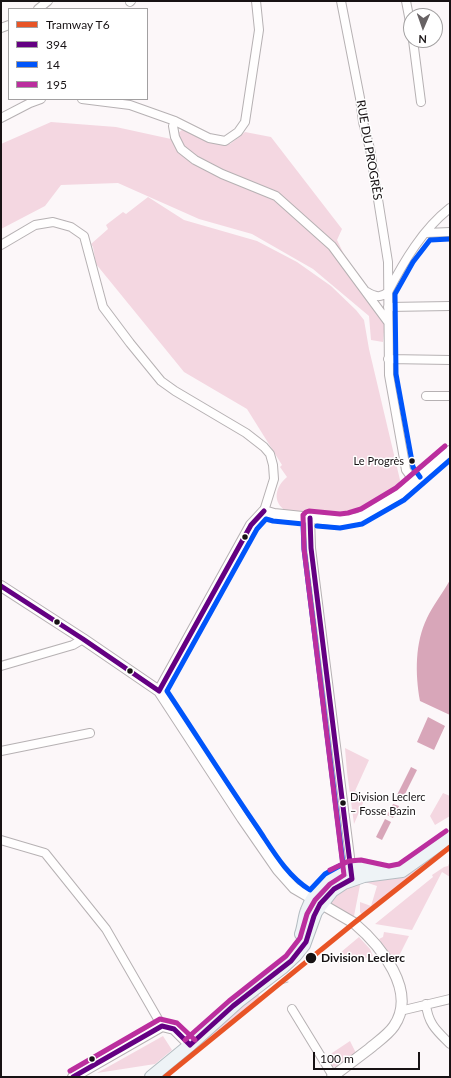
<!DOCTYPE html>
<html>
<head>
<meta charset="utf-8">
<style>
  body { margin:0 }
  #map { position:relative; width:451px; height:1078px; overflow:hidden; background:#fcf7f9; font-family:Lato,sans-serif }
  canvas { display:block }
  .frame { position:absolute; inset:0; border:2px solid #171214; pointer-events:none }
  .legend { position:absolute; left:8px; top:8px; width:140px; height:92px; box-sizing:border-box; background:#fff; border:1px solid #a2a0a1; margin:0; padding:5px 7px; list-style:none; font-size:12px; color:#171214 }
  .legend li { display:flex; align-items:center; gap:8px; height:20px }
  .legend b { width:20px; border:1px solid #a2a0a1 }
  .north { position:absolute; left:403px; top:8px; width:40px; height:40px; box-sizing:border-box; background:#fff; border:1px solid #a2a0a1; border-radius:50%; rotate:182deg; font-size:11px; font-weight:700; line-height:16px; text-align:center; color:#171214 }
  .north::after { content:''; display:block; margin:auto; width:14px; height:18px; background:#676264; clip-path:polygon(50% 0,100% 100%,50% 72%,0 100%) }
  .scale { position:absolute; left:313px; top:1052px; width:107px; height:18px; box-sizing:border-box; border:2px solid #171214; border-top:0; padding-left:5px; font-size:12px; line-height:14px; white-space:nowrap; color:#171214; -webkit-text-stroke:3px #fff; paint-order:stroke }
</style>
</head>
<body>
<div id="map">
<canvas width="451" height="1078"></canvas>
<div class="frame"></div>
<ul class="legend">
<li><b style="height:5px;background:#e85426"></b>Tramway T6</li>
<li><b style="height:5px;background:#640082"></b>394</li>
<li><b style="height:5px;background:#0055fa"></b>14</li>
<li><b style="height:5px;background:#bb2e9e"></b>195</li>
</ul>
<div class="north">N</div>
<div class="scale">100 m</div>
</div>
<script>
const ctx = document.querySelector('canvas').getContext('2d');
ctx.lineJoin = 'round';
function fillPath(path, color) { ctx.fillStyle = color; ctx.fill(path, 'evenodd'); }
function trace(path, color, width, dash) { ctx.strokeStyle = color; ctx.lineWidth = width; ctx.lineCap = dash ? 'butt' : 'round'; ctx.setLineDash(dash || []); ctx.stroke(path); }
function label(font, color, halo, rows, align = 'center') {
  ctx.font = font + ' Lato,sans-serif'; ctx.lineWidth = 3; ctx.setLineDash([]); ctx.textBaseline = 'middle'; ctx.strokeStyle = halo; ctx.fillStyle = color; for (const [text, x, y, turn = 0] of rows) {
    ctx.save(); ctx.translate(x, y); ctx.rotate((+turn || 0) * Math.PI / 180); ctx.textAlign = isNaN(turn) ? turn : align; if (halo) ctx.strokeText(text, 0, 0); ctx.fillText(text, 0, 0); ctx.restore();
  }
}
const green = new Path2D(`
  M 51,122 L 116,127 L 171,139 L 183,129 L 230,144 L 245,132 L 271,137 L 342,229 L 337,240 L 358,283 L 385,321 L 383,342 L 371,340 L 369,316 L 313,269 L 252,234 L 199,219 L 118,183 L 61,185 L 45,206 L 1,229 L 1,144 Z
  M 148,197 L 184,220 L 257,241 L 297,262 L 331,286 L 356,310 L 364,320 L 369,349 L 400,480 L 399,484 L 365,508 L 341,515 L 286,511 C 272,502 275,487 287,477 L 280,467 L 282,465 L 247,409 L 184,372 L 96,264 L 93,247 L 91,244 L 108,229 L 106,225 L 123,212 L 126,214 Z
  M 345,748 L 369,760 L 355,791 L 366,796 L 354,824 L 347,772 Z
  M 443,793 L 450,796 L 450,816 L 435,825 L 430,816 Z
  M 435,853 L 436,856 L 362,915 L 360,912 L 360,902 L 371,906 L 377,886 L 365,882 Z
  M 450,861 L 450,877 L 442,872 L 412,930 L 375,924 L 433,877 L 432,875 L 444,867 L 448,866 Z
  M 361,880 L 354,916 L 352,918 L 330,905 L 329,899 L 334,894 Z
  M 384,932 L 409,936 L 398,958 L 393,958 L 379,939 L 383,937 Z
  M 359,937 L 370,949 L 373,956 L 351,963 L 328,963 Z
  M 257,993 L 261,998 L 183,1062 L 180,1058 Z
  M 163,1036 L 172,1050 L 155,1064 L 97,1073 Z
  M 350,1041 L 356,1053 L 336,1067 L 332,1066 L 326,1057 Z`);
const water = new Path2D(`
  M 450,580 L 450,715 L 420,701 C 415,673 415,643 427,618 C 433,605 443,593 450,580 Z
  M 428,717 L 445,726 L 434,750 L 417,742 Z
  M 411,767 L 417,770 L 402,800 L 396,797 Z
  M 393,804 L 399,806 L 393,818 L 387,815 Z
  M 385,819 L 391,822 L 382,840 L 376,837 Z`);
const minor = new Path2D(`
  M 341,1 L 360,98 L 363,122 L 370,149 L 388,262 L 389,375 L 406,470 L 414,481
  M 406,1 L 411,27
  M 130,2 L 131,1
  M 38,9 L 48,1
  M 1,28 L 9,25
  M 413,40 L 421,102
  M 82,99 L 130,105 L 175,121 L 209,138 L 225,141 L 238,132 L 245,122 L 259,30 L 256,1
  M 1,118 L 30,103 L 41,99
  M 175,121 L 173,126 L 175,137 L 181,149 L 195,160 L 222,174 L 276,196 L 332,246 L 388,322
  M 426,233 L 450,232
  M 1,245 L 35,225 L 53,222 L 71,227 L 84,236 L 103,307 L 130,343 L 161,381 L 175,391 L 246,433 L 264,447 L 270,454 L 273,465 L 274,479 L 264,511
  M 367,292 C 375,297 381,298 388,292 C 404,261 423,229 450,208
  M 388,307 L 450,306
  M 388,359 L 450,360
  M 426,396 L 450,396
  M 310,518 L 311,548 L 352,873
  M 1,666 L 73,645 L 83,639
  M 1,751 L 90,733
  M 1,840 L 45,853 L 106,929 L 162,1026
  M 426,1004 C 428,1024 437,1031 450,1044
  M 292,1009 L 333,1076
  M 400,1011 L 450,999`);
const tertiary = new Path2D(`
  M 1,586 L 83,639 L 159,691 L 242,818 L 278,870 L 294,888 L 354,923 C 380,945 418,991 394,1026 C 388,1035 377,1042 369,1049 C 357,1058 344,1068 332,1077
  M 159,691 L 251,525 L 264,511 L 274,514 L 340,521 L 359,518 L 400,494 L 450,451
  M 73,1077 L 162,1026 L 174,1029 L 190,1045`);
const primary = new Path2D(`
  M 301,934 C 304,926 304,917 307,910 C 315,887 338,865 363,867 C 369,867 376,870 382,872
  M 151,1077 L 190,1045 L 239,1001 L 282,968 L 296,955 L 304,945 L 316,912 L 332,891 L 344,883 L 364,876 L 402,871 L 450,837`);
const tram = new Path2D(`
  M 278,985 L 288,982`);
const bus1 = new Path2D(`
  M 1,586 L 83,639 L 159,691
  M 159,691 L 251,525 L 264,511
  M 190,1045 L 233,1006 L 291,961 L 306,942 L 314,916 L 320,904 L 334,889 L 352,879 L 311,548 L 310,518
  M 73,1077 L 162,1026 L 174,1029 L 190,1045`);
const bus2 = new Path2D(`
  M 420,477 L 413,467 L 396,374 L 395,294 L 413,262 L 430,240 L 450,239
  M 266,519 L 273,521 L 303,524 L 304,549 L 343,864 L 325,874 L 310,890 C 286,875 272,849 257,827 C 226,782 197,736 167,691 L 257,529 Z
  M 317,526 L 340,528 L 362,524 L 404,500 L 450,460`);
const bus3 = new Path2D(`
  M 330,870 L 349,861 L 361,860 L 389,866 L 399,864 L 446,831
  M 185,1040 L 229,1001 L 286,956 L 300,938 L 307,914 L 315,900 L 330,884 L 344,875 L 304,549 L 303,515 L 306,512 L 309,511 L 340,514 L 348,513 L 361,509 L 396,488 L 445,446
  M 70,1071 L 160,1019 L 177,1023 L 195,1040`);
const tram1 = new Path2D(`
  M 165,1077 L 354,923 L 450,847`);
const markers = [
  [412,461,3.5,"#171214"],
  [245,537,3.5,"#171214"],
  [57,622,3.5,"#171214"],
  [130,671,3.5,"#171214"],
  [343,803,3.5,"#171214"],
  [311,958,6,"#171214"],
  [92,1059,3.5,"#171214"]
];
const busNames = [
  ["Le Progrès",404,461],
  ["Division Leclerc",350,797,"left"],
  ["– Fosse Bazin",350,811,"left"]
];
const streetNames = [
  ["RUE DU PROGRÈS",369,150,80]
];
const stopNames = [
  ["Division Leclerc",321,958]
];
fillPath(green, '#f4d7e1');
fillPath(water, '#d8a6b9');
trace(minor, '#b6b1b3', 10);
trace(tertiary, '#b6b1b3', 12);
trace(primary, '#b4bcc1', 14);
trace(minor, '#fffefe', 8);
trace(tertiary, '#fffefe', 10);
trace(primary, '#eef3f6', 12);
trace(tram, '#bfbebe', 1);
trace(bus1, '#640082', 5);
trace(bus2, '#0055fa', 5);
trace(bus3, '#bb2e9e', 5);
trace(tram1, '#e85426', 5);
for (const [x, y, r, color] of markers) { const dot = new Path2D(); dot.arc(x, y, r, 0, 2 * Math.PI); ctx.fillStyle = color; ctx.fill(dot); trace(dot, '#fff', 1.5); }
label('11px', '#171214', '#fff', busNames, 'right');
label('12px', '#171214', '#fff', streetNames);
label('bold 12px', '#171214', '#fff', stopNames, 'left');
</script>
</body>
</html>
